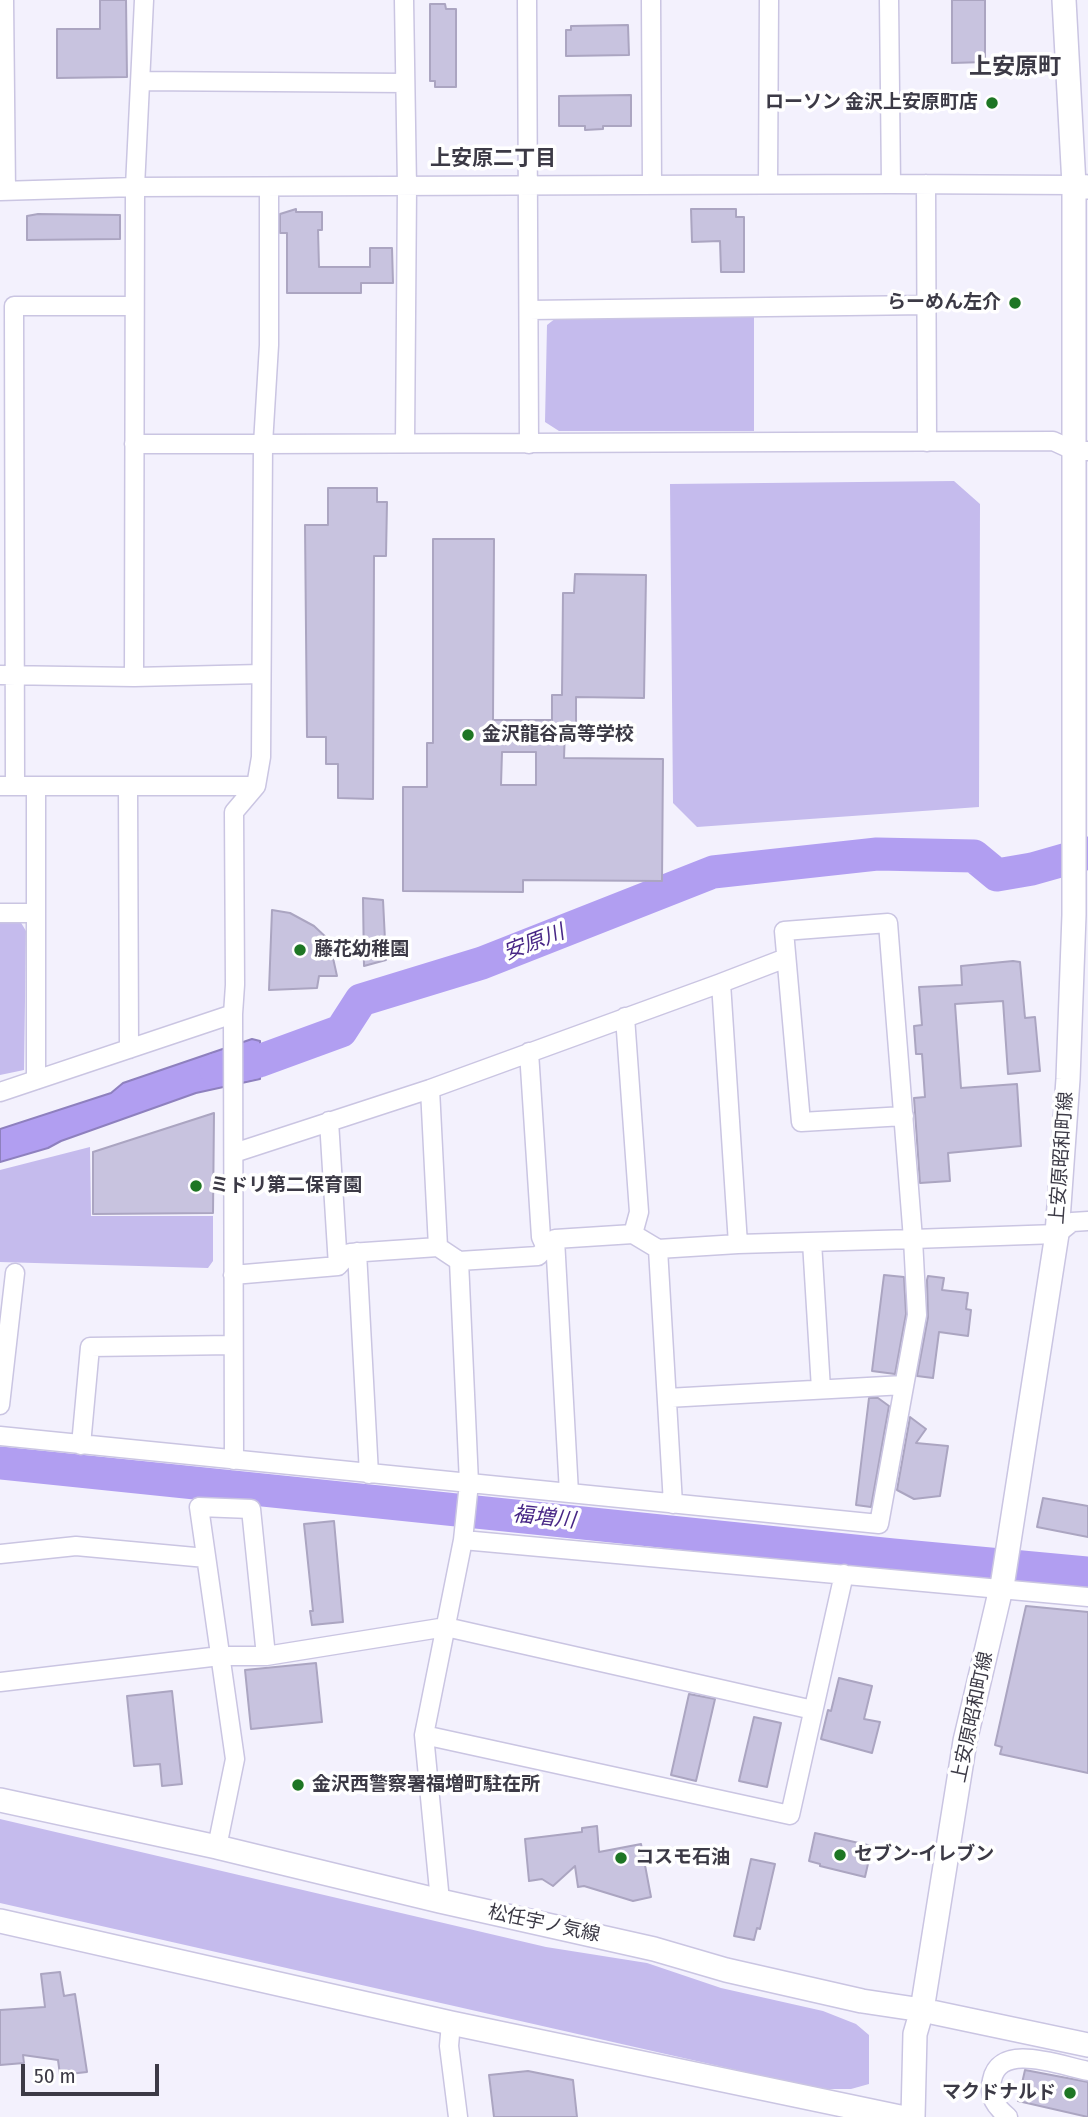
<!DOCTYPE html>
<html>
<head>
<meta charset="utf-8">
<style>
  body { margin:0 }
  #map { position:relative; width:1088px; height:2117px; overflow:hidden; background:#f3f1fd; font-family:"Fira Sans Condensed",sans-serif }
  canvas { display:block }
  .scale { position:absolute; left:21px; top:2064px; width:138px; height:32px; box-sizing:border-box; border:4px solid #3c3a46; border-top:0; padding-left:9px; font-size:21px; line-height:24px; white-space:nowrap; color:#3c3a46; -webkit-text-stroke:5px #fff; paint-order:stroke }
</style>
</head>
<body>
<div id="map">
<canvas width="1088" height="2117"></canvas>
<div class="scale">50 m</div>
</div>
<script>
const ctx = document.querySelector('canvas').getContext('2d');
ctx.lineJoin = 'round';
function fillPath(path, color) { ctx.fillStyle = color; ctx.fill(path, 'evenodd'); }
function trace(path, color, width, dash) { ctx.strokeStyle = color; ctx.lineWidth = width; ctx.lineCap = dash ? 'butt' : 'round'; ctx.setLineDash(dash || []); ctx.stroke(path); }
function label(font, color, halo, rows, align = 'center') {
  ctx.font = font + ' "Fira Sans Condensed","Noto Sans JP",sans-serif'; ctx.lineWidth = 7; ctx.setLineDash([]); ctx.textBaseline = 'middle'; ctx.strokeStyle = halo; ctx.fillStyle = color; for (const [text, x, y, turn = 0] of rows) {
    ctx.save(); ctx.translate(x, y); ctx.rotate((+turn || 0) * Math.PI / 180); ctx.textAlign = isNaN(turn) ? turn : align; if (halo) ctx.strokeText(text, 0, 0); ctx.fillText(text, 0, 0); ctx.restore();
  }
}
const green = new Path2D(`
  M 754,316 L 754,431 L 559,431 L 545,422 L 547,325 L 556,318 Z
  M 954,481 L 980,504 L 979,807 L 697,827 L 673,803 L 670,484 Z
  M 0,921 L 20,921 L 26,931 L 24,1070 L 0,1075 Z
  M 90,1147 L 91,1216 L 213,1216 L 213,1261 L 208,1268 L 0,1262 L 0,1170 Z
  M 0,1819 L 546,1947 L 647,1963 L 721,1988 L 823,2011 L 856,2024 L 869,2035 L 869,2084 L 851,2089 L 820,2089 L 0,1903 Z`);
const water = new Path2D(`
  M 252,1039 L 260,1041 L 260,1079 L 196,1093 L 61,1141 L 48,1148 L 0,1162 L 0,1129 L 111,1093 L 123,1083 Z`);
const river = new Path2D(`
  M 216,1070 L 259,1061 L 341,1031 L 361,1000 L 482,963 L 713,872 L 877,854 L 974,856 L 997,875 L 1032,869 L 1088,853
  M 0,1463 L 893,1555 L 1088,1573`);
const building = new Path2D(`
  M 100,0 L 126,0 L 127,77 L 57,78 L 57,29 L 100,29 Z
  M 952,0 L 985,0 L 985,62 L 952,63 Z
  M 430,4 L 445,4 L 446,9 L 456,9 L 456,87 L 435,87 L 435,81 L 430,81 Z
  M 628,25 L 629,55 L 566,56 L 566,30 L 571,30 L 571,26 Z
  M 631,95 L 631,126 L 603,126 L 603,129 L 585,130 L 585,126 L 559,126 L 559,96 Z
  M 296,209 L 296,212 L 322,212 L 322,230 L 318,230 L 319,267 L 370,267 L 370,248 L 392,248 L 393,283 L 361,283 L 361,293 L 287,293 L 287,233 L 280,233 L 280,214 Z
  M 691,209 L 736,209 L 736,217 L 744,217 L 744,272 L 721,272 L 720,241 L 692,242 Z
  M 38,214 L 120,215 L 120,239 L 27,240 L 27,216 Z
  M 328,488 L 377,488 L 377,502 L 387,502 L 386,556 L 374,556 L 373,799 L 338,798 L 338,764 L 326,764 L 326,737 L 307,737 L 305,525 L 328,525 Z
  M 433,539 L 494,539 L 493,720 L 552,720 L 552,695 L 562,695 L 563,593 L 574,593 L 575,574 L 646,575 L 644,698 L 576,697 L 576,726 L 565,729 L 564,758 L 663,759 L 662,881 L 523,880 L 523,892 L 403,891 L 403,787 L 427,787 L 427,743 L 433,743 ZM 502,752 L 536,752 L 536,785 L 501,785 Z
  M 363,898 L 383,900 L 386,960 L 364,966 Z
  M 272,910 L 290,913 L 314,926 L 329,940 L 337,976 L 319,976 L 317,988 L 269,990 Z
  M 1013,961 L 1020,962 L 1025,1018 L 1035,1017 L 1040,1071 L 1008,1074 L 1003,1001 L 955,1004 L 961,1088 L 1017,1084 L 1021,1146 L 948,1153 L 950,1181 L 920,1183 L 914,1098 L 925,1097 L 922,1054 L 916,1054 L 914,1026 L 922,1025 L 919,987 L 962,985 L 961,966 Z
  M 214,1113 L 213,1213 L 93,1214 L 93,1152 Z
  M 884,1275 L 904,1277 L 906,1314 L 895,1374 L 872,1371 Z
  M 928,1276 L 944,1278 L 942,1290 L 968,1293 L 966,1309 L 971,1310 L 968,1336 L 939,1332 L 933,1378 L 917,1376 L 928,1317 L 927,1280 Z
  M 869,1398 L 878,1398 L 889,1406 L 871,1507 L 856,1505 Z
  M 910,1417 L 926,1429 L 916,1443 L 948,1446 L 940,1496 L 914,1499 L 897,1490 Z
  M 1043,1498 L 1088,1506 L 1088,1537 L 1037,1527 Z
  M 334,1521 L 343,1622 L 312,1625 L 310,1611 L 313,1611 L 304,1524 Z
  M 1026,1606 L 1088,1612 L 1088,1773 L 1000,1754 L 1002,1747 L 995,1745 Z
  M 316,1663 L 322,1722 L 251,1729 L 245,1670 Z
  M 839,1678 L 872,1686 L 864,1719 L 880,1722 L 872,1753 L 821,1739 L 828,1710 L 831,1711 Z
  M 172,1691 L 182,1784 L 162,1786 L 160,1764 L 134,1766 L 127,1696 Z
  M 689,1694 L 715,1699 L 696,1781 L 671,1775 Z
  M 754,1717 L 781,1723 L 767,1787 L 739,1781 Z
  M 597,1826 L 599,1852 L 641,1844 L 651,1897 L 633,1901 L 584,1886 L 578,1887 L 575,1866 L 553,1886 L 542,1879 L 529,1881 L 525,1839 L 582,1832 L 582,1828 Z
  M 815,1833 L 872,1846 L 865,1877 L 820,1866 L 820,1864 L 809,1861 Z
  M 751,1859 L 775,1864 L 760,1929 L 757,1928 L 754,1940 L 734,1936 Z
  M 60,1972 L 64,1996 L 75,1994 L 87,2072 L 60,2075 L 58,2060 L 23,2055 L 24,2063 L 0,2065 L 0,2010 L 45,2007 L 41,1974 Z
  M 1025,2070 L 1088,2082 L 1088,2117 L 1018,2101 Z
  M 528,2071 L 573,2080 L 577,2117 L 494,2117 L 489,2075 Z`);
const minor = new Path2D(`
  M 4,0 L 6,191
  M 144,0 L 135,187 L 134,677 L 261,674
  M 404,0 L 407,187 L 405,443
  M 527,0 L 529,444
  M 651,0 L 652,185
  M 889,0 L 891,184
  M 140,81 L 405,83
  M 768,184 L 769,0
  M 926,184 L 927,442
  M 0,191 L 135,187 L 891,184 L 1074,185
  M 529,310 L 927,305
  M 134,444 L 263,444 L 269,345 L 269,188
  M 0,675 L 134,677
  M 0,786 L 256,786
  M 15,786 L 14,306 L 134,306
  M 36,786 L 36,1080
  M 128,786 L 129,1049
  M 0,913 L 36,913
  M 721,983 L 786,958
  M 233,1014 L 234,1460
  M 625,1017 L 639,1212 L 633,1234
  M 529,1052 L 541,1237 L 546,1248
  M 430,1089 L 438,1247
  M 0,1092 L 233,1014 L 235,985 L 234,812 L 256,786 L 261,757 L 263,444 L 1053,441 L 1075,451 L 1088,451
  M 329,1121 L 338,1266
  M 234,1153 L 430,1089 L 721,983 L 738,1244
  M 555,1239 L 569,1493
  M 812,1242 L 821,1389
  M 658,1249 L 673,1504
  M 357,1252 L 369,1474
  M 459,1261 L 469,1483 L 463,1540
  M 233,1275 L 338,1266 L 350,1253 L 438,1247 L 459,1261 L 538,1256 L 555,1239 L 633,1234 L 658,1249 L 738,1244 L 913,1239 L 888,923 L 784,931 L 801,1122 L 904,1116
  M 667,1398 L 904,1385
  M 0,1405 L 15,1273
  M 0,1436 L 879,1524 L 917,1315 L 913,1239 L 1057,1234 L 1072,1222 L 1088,1221
  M 81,1445 L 90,1347 L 233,1345
  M 0,1554 L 76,1546 L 206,1558
  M 0,1682 L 220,1656 L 266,1656 L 446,1627 L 813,1710
  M 424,1735 L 790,1815 L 844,1574
  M 217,1847 L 235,1759 L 199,1507 L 251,1509 L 266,1656
  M 440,1901 L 424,1735 L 463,1540 L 1088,1597
  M 451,2023 L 449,2046 L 458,2117
  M 1008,2117 C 996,2107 988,2097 992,2080 C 1000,2041 1061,2066 1088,2071`);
const major = new Path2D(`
  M 1064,0 L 1074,185 L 1088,187
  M 0,1800 L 217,1847 L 440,1901 L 654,1949 L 726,1970 L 862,2001 L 922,2010 L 1088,2045
  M 0,1921 L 451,2023 L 900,2117
  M 913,2117 L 915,2034 L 922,2010 L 965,1741 L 1003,1580 L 1057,1234 L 1068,1079 L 1074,915 L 1074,185`);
const markers = [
  [992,103,7,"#1e7624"],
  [1015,303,7,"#1e7624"],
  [468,735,7,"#1e7624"],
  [300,950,7,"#1e7624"],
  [196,1186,7,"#1e7624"],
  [298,1785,7,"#1e7624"],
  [840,1855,7,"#1e7624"],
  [621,1858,7,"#1e7624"],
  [1070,2093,7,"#1e7624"]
];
const poiNames = [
  ["ローソン 金沢上安原町店",978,103,"right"],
  ["らーめん左介",1001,303,"right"],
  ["金沢龍谷高等学校",482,735],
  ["藤花幼稚園",314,950],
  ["ミドリ第二保育園",210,1186],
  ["金沢西警察署福増町駐在所",312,1785],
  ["セブン-イレブン",854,1855],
  ["コスモ石油",635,1858],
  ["マクドナルド",1056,2093,"right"]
];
const streetNames = [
  ["上安原昭和町線",1062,1158,-86],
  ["上安原昭和町線",973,1717,-78],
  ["松任宇ノ気線",544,1924,12]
];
const neighbourhoodNames = [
  ["上安原二丁目",493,159]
];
const waterNames = [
  ["安原川",534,943,-21],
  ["福増川",544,1518,6]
];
const quarterNames = [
  ["上安原町",1015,68]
];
fillPath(green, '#c5bbed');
fillPath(water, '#b19ef1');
trace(water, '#8e80be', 2);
trace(river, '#b19ef1', 33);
fillPath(building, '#c8c3df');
trace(building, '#aba5c1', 2);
trace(minor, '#cac5e2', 21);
trace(major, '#cac5e2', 26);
trace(minor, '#fff', 18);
trace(major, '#fff', 23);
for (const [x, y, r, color] of markers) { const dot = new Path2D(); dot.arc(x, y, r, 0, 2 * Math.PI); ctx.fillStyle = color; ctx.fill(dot); trace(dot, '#fff', 2.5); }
label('bold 19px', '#3c3a46', '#fff', poiNames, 'left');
label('19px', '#3c3a46', '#fff', streetNames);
label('bold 21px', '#3c3a46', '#fff', neighbourhoodNames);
label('italic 21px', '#482786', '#fff', waterNames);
label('bold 23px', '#3c3a46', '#fff', quarterNames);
</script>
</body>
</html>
